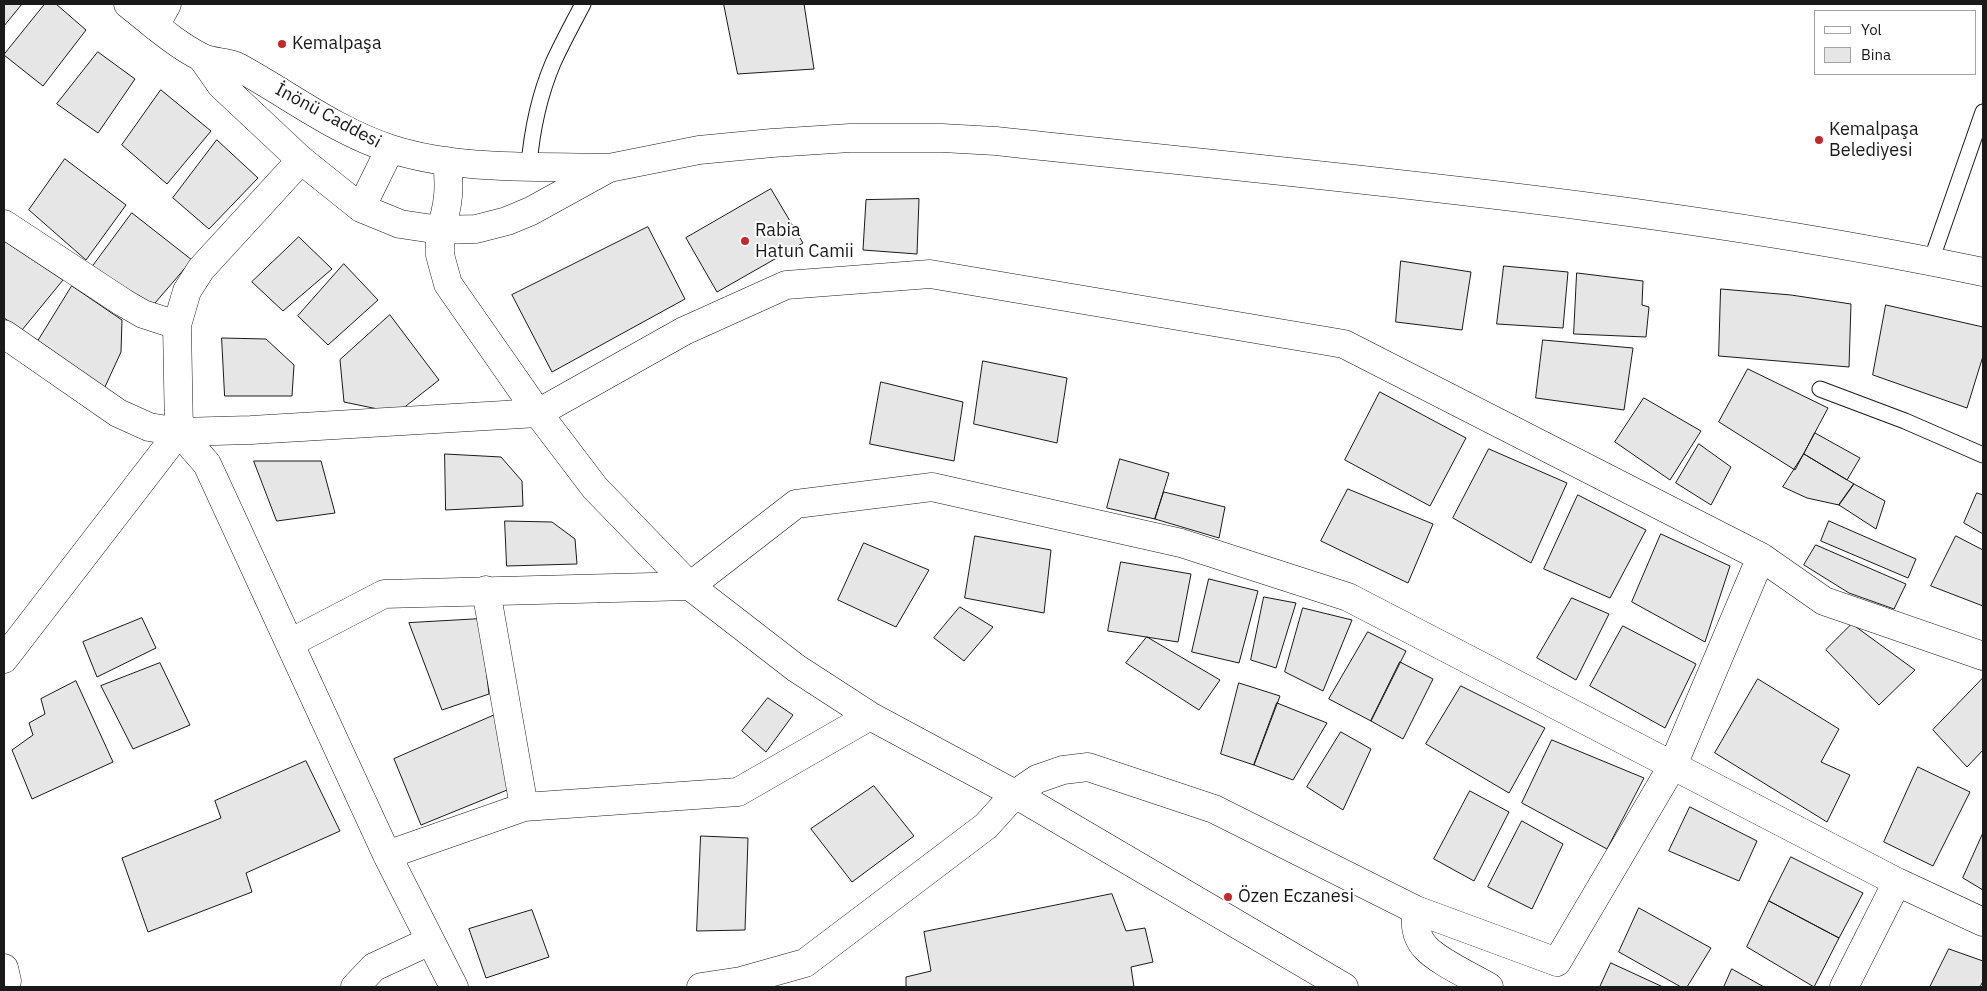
<!DOCTYPE html>
<html>
<head>
<meta charset="utf-8">
<style>
  body { margin:0 }
  #map { position:relative; width:1987px; height:991px; overflow:hidden; background:#fff; font-family:"IBM Plex Sans",sans-serif }
  canvas { display:block }
  .frame { position:absolute; inset:0; border:5px solid #1a1a1a; pointer-events:none }
  .legend { position:absolute; left:1814px; top:10px; width:162px; height:65px; box-sizing:border-box; background:#fff; border:1px solid #a3a3a3; margin:0; padding:6px 9px; list-style:none; font-size:15px; color:#1a1a1a }
  .legend li { display:flex; align-items:center; gap:10px; height:25px }
  .legend b { width:25px; border:1px solid #a3a3a3 }
</style>
</head>
<body>
<div id="map">
<canvas width="1987" height="991"></canvas>
<div class="frame"></div>
<ul class="legend">
<li><b style="height:6px;background:#fff"></b>Yol</li>
<li><b style="height:14px;background:#e6e6e6"></b>Bina</li>
</ul>
</div>
<script>
const ctx = document.querySelector('canvas').getContext('2d');
ctx.lineJoin = 'round';
function fillPath(path, color) { ctx.fillStyle = color; ctx.fill(path, 'evenodd'); }
function trace(path, color, width, dash) { ctx.strokeStyle = color; ctx.lineWidth = width; ctx.lineCap = dash ? 'butt' : 'round'; ctx.setLineDash(dash || []); ctx.stroke(path); }
function label(font, color, halo, rows, align = 'center') {
  ctx.font = font + ' "IBM Plex Sans",sans-serif'; ctx.lineWidth = 4; ctx.setLineDash([]); ctx.textBaseline = 'middle'; ctx.strokeStyle = halo; ctx.fillStyle = color; for (const [text, x, y, turn = 0] of rows) {
    ctx.save(); ctx.translate(x, y); ctx.rotate((+turn || 0) * Math.PI / 180); ctx.textAlign = isNaN(turn) ? turn : align; if (halo) ctx.strokeText(text, 0, 0); ctx.fillText(text, 0, 0); ctx.restore();
  }
}
const building = new Path2D(`
  M 4,4 L 22,4 L 4,26 Z
  M 45,4 L 56,4 L 86,30 L 43,86 L 4,55 Z
  M 724,4 L 804,4 L 814,69 L 738,74 Z
  M 98,52 L 135,79 L 98,133 L 57,104 Z
  M 161,90 L 211,131 L 167,184 L 122,145 Z
  M 217,140 L 258,178 L 209,229 L 173,198 Z
  M 65,159 L 126,205 L 86,260 L 29,210 Z
  M 771,189 L 803,243 L 717,292 L 686,238 Z
  M 919,199 L 917,254 L 863,250 L 866,200 Z
  M 132,213 L 192,260 L 149,310 L 90,270 Z
  M 648,227 L 685,299 L 552,372 L 512,295 Z
  M 299,237 L 332,269 L 283,311 L 252,282 Z
  M 4,241 L 63,280 L 22,330 L 4,318 Z
  M 1401,261 L 1471,272 L 1462,330 L 1396,322 Z
  M 344,264 L 378,300 L 328,345 L 298,316 Z
  M 1504,266 L 1568,272 L 1563,328 L 1497,324 Z
  M 1577,273 L 1643,281 L 1642,305 L 1649,307 L 1646,337 L 1574,334 Z
  M 72,286 L 122,320 L 121,352 L 104,389 L 35,346 Z
  M 1721,289 L 1791,295 L 1851,304 L 1849,367 L 1719,356 Z
  M 1886,305 L 1983,327 L 1983,356 L 1967,408 L 1873,375 Z
  M 390,315 L 439,380 L 397,413 L 344,402 L 340,360 Z
  M 222,338 L 266,339 L 294,365 L 292,396 L 225,396 Z
  M 1543,340 L 1633,348 L 1624,410 L 1536,398 Z
  M 983,361 L 1067,378 L 1057,443 L 974,424 Z
  M 1748,369 L 1828,408 L 1795,470 L 1719,422 Z
  M 881,382 L 963,402 L 954,461 L 870,444 Z
  M 1380,392 L 1466,438 L 1430,506 L 1345,460 Z
  M 1644,398 L 1701,431 L 1670,480 L 1615,442 Z
  M 1815,433 L 1860,458 L 1847,480 L 1804,454 Z
  M 1699,444 L 1731,467 L 1711,505 L 1676,483 Z
  M 1489,449 L 1567,483 L 1531,563 L 1453,518 Z
  M 445,454 L 501,457 L 522,481 L 523,506 L 446,510 Z
  M 1804,454 L 1854,484 L 1839,505 L 1807,498 L 1783,487 Z
  M 1120,459 L 1169,473 L 1155,519 L 1107,508 Z
  M 254,461 L 321,461 L 335,513 L 277,521 Z
  M 1854,484 L 1885,501 L 1876,529 L 1839,505 Z
  M 1348,489 L 1433,524 L 1408,583 L 1321,541 Z
  M 1164,492 L 1225,507 L 1219,538 L 1155,519 Z
  M 1977,493 L 1983,495 L 1983,534 L 1964,523 Z
  M 1578,495 L 1646,530 L 1610,598 L 1544,569 Z
  M 505,521 L 552,522 L 575,539 L 577,564 L 507,566 Z
  M 1829,521 L 1916,559 L 1908,578 L 1821,541 Z
  M 1661,534 L 1730,566 L 1705,642 L 1632,602 Z
  M 975,536 L 1051,550 L 1044,613 L 965,598 Z
  M 1956,536 L 1983,550 L 1983,606 L 1931,586 Z
  M 864,543 L 929,570 L 896,627 L 838,600 Z
  M 1816,545 L 1906,584 L 1894,609 L 1849,593 L 1804,565 Z
  M 1121,562 L 1191,574 L 1178,642 L 1108,631 Z
  M 1209,579 L 1258,591 L 1239,663 L 1192,652 Z
  M 1264,597 L 1296,603 L 1276,668 L 1251,660 Z
  M 1572,598 L 1609,614 L 1576,680 L 1537,658 Z
  M 960,607 L 993,627 L 964,661 L 934,638 Z
  M 1303,608 L 1352,620 L 1323,691 L 1285,672 Z
  M 142,618 L 156,648 L 97,677 L 83,642 Z
  M 480,619 L 489,694 L 442,710 L 409,623 Z
  M 1852,624 L 1915,670 L 1879,705 L 1826,650 Z
  M 1623,626 L 1696,664 L 1665,728 L 1590,686 Z
  M 1368,632 L 1406,651 L 1371,721 L 1329,699 Z
  M 1147,637 L 1220,680 L 1199,710 L 1126,663 Z
  M 1400,662 L 1433,679 L 1403,739 L 1371,721 Z
  M 160,663 L 190,725 L 133,749 L 101,686 Z
  M 1983,678 L 1983,750 L 1967,767 L 1933,730 Z
  M 1758,679 L 1839,729 L 1821,762 L 1850,775 L 1827,822 L 1715,753 Z
  M 76,681 L 113,762 L 32,799 L 12,750 L 33,735 L 29,723 L 45,714 L 41,699 Z
  M 1239,683 L 1280,696 L 1254,765 L 1221,754 Z
  M 1461,686 L 1545,728 L 1509,793 L 1426,744 Z
  M 768,698 L 793,715 L 766,752 L 742,731 Z
  M 1277,703 L 1327,723 L 1293,780 L 1254,765 Z
  M 497,714 L 512,788 L 421,825 L 394,759 Z
  M 1341,732 L 1371,749 L 1343,810 L 1307,787 Z
  M 1552,740 L 1644,778 L 1607,849 L 1522,803 Z
  M 306,761 L 340,831 L 246,873 L 252,892 L 148,932 L 122,858 L 221,818 L 215,801 Z
  M 1918,767 L 1970,792 L 1933,866 L 1884,842 Z
  M 874,786 L 914,836 L 852,882 L 811,829 Z
  M 1470,791 L 1509,812 L 1474,881 L 1434,859 Z
  M 1690,807 L 1757,841 L 1739,881 L 1669,851 Z
  M 1522,821 L 1563,844 L 1532,909 L 1488,887 Z
  M 1983,833 L 1983,890 L 1963,878 Z
  M 701,836 L 748,838 L 745,930 L 697,931 Z
  M 1791,857 L 1863,893 L 1839,938 L 1769,901 Z
  M 1112,894 L 1126,931 L 1145,928 L 1153,962 L 1131,967 L 1134,987 L 906,987 L 906,977 L 931,971 L 924,932 Z
  M 1769,901 L 1839,938 L 1814,987 L 1747,947 Z
  M 1639,908 L 1711,948 L 1687,987 L 1681,987 L 1619,952 Z
  M 532,910 L 549,957 L 486,978 L 469,929 Z
  M 1949,949 L 1983,961 L 1983,981 L 1980,987 L 1930,987 Z
  M 1611,963 L 1663,987 L 1600,987 Z
  M 1732,969 L 1764,987 L 1724,987 Z`);
const service = new Path2D(`
  M 529,165 C 532,130 539,96 553,63 C 562,43 573,23 583,4
  M 1931,261 L 1983,112
  M 1820,389 L 1905,421 L 1983,455`);
const minor = new Path2D(`
  M 155,26 L 167,4
  M 4,224 L 124,303 L 143,314 L 177,325
  M 440,230 L 440,255 L 448,284 L 538,413 L 595,488 L 690,586 L 796,668 L 870,716 L 1015,794 L 1344,987
  M 4,334 L 118,413 L 149,427 L 179,432 L 251,430 L 538,413 L 684,331 L 786,285 L 930,274 L 1344,344 L 1761,557 L 1824,601 L 1983,656
  M 179,432 L 207,464 L 387,855 L 454,987
  M 486,590 L 524,807
  M 290,643 L 384,594 L 690,586 L 796,504 L 932,487 L 1181,543 L 1348,597 L 1897,882 L 1983,922
  M 4,659 L 179,432 L 177,325 L 187,291 L 201,269 L 301,160
  M 387,855 L 524,807 L 738,792 L 870,716
  M 1416,910 C 1415,923 1415,936 1425,947 C 1437,961 1472,977 1489,987
  M 4,968 L 7,981
  M 355,987 L 374,967 L 430,941
  M 701,987 L 741,981 L 805,963 L 986,826 L 1015,794 L 1037,779 L 1063,770 L 1088,767 L 1214,809 L 1416,910 L 1557,962 L 1673,765 L 1761,557
  M 1844,987 L 1897,882`);
const primary = new Path2D(`
  M 128,4 C 151,22 175,44 201,57 C 212,63 227,61 238,67 C 288,94 335,131 391,149 C 460,171 537,166 609,168
  M 202,58 L 221,85 L 301,160 L 361,208 L 400,224 L 440,230 L 476,229 L 507,221 L 531,211 L 609,168 L 699,150 L 772,143 L 850,138 L 942,138 L 996,141 C 1326,177 1658,204 1983,272
  M 361,208 L 390,149
  M 440,230 C 449,206 450,186 447,161`);
const markers = [
  [282,44,5,"#c62828"],
  [1819,140,5,"#c62828"],
  [745,241,5,"#c62828"],
  [1228,897,5,"#c62828"]
];
const poiNames = [
  ["Kemalpaşa",292,44],
  ["Kemalpaşa",1829,130],
  ["Belediyesi",1829,151],
  ["Rabia",755,231],
  ["Hatun Camii",755,252],
  ["Özen Eczanesi",1238,897]
];
const streetNames = [
  ["İnönü Caddesi",328,116,28]
];
fillPath(building, '#e6e6e6');
trace(building, '#1a1a1a', 1);
trace(service, '#1a1a1a', 17);
trace(minor, '#1a1a1a', 29);
trace(primary, '#1a1a1a', 29);
trace(service, '#fff', 15);
trace(minor, '#fff', 28);
trace(primary, '#fff', 28);
for (const [x, y, r, color] of markers) { const dot = new Path2D(); dot.arc(x, y, r, 0, 2 * Math.PI); ctx.fillStyle = color; ctx.fill(dot); trace(dot, '#fff', 2); }
label('18px', '#1a1a1a', '#fff', poiNames, 'left');
label('18px', '#1a1a1a', '#fff', streetNames);
</script>
</body>
</html>
